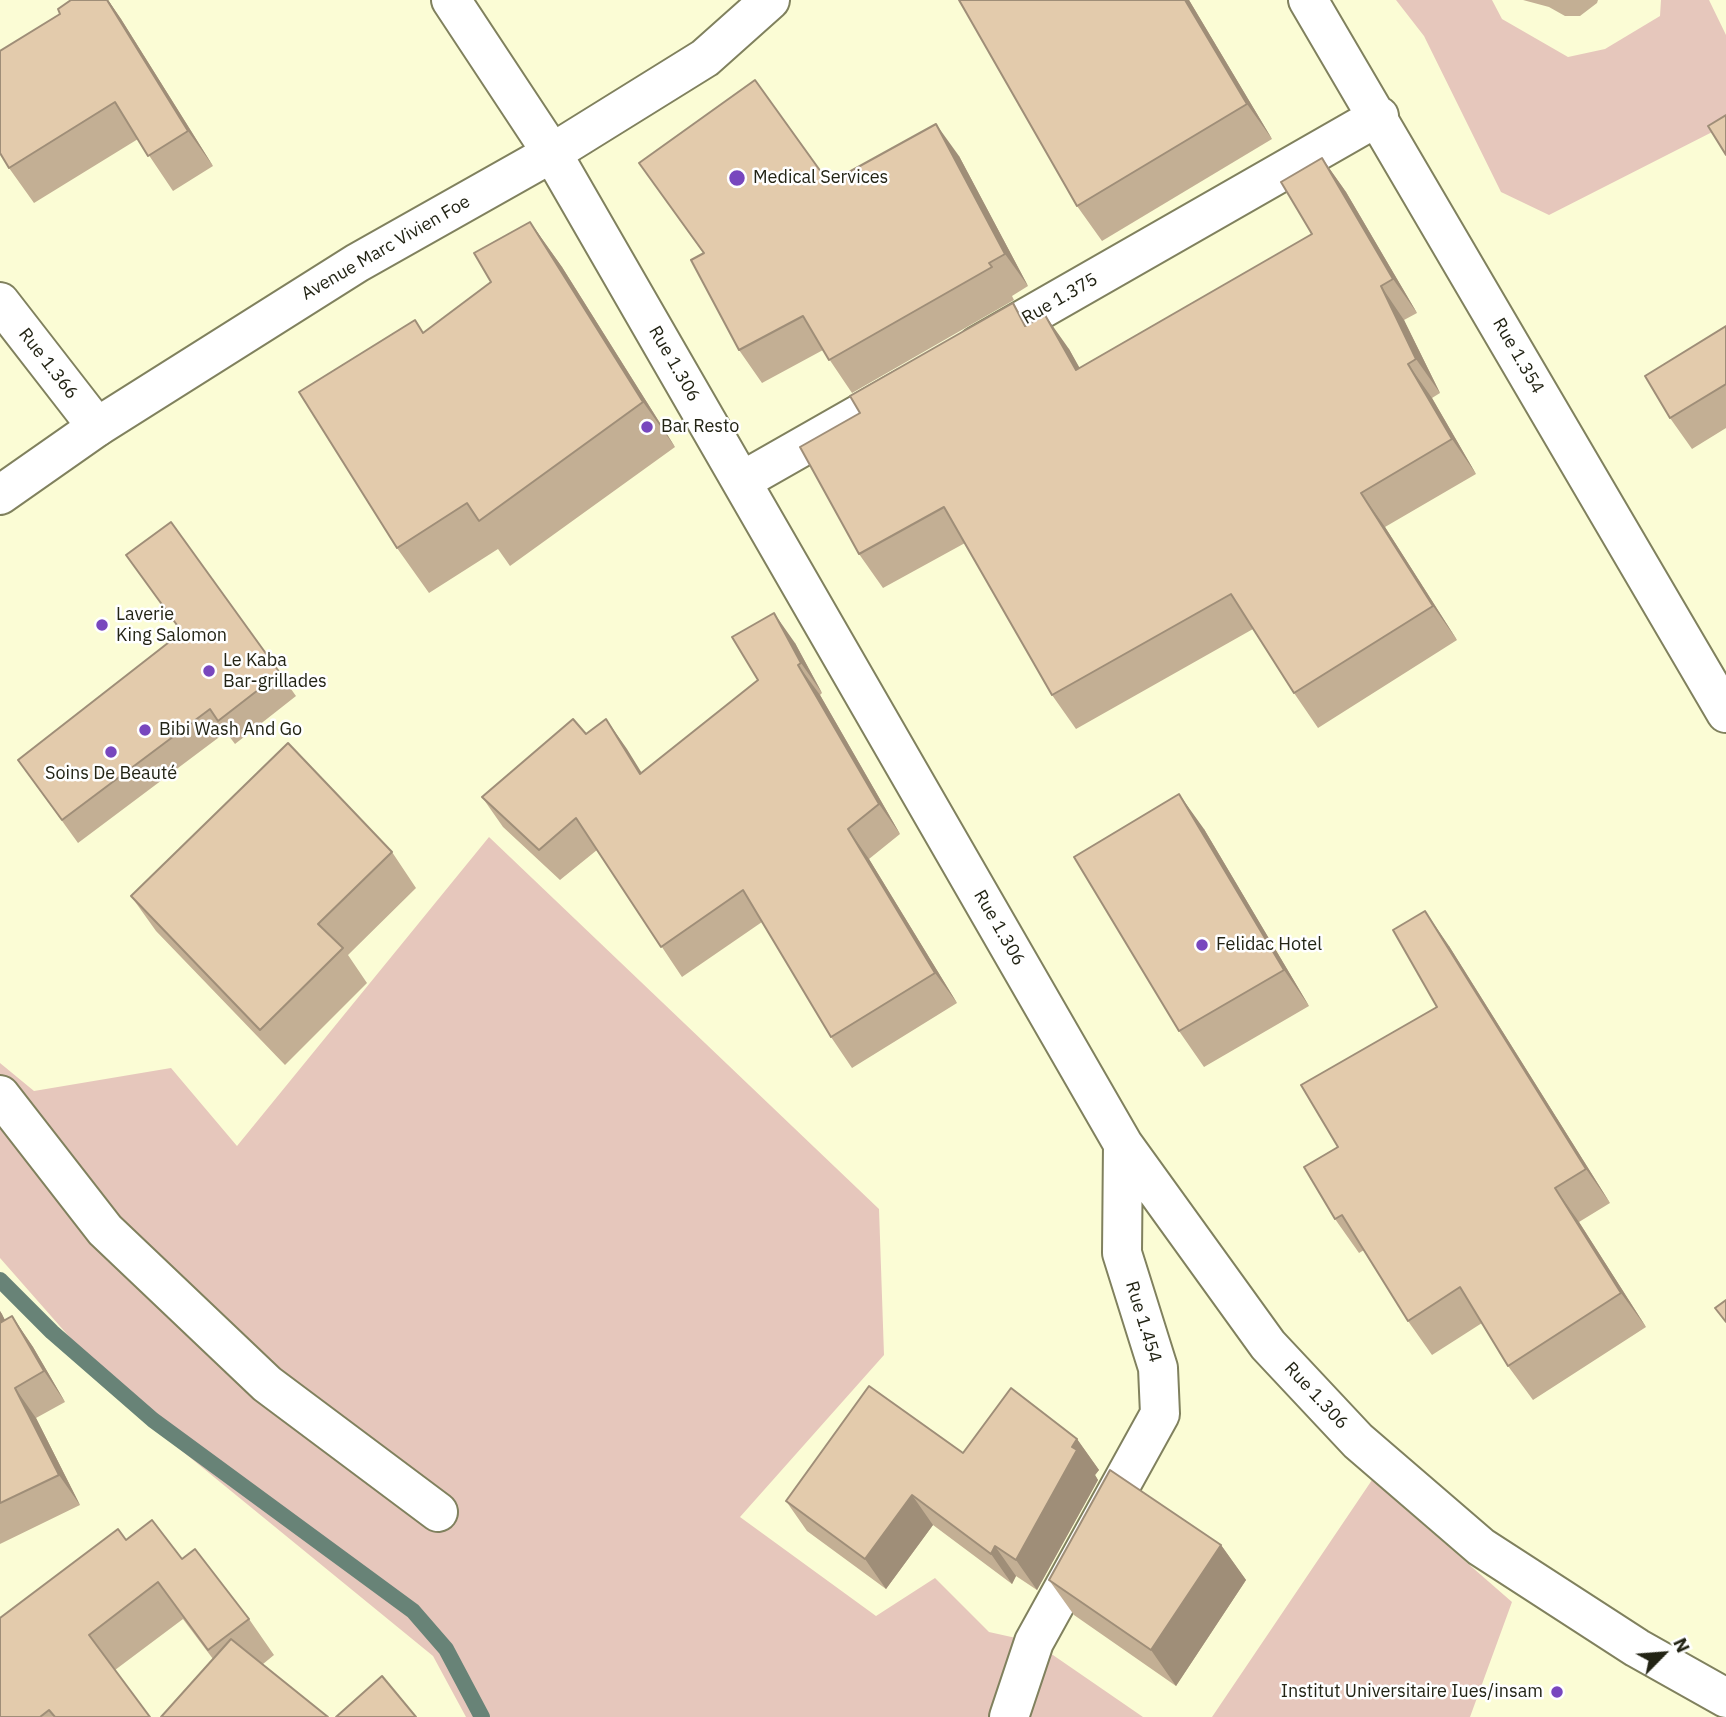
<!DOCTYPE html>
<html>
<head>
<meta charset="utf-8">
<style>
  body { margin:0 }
  #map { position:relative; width:1726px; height:1717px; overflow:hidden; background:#fbfcd5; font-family:"IBM Plex Sans",sans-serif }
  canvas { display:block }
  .north { position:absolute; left:1628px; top:1619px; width:70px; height:70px; -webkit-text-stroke:5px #fff; paint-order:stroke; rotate:65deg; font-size:19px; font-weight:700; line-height:28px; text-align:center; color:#232415 }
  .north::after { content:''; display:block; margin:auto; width:24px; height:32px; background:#232415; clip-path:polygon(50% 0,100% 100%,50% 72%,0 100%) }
</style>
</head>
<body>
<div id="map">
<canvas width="1726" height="1717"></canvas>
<div class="north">N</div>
</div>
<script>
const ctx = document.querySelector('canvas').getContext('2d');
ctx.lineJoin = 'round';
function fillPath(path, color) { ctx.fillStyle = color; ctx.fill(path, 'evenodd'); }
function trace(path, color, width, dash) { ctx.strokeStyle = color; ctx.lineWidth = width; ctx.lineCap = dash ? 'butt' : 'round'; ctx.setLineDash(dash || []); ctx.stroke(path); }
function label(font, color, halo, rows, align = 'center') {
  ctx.font = font + ' "IBM Plex Sans",sans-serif'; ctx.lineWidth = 5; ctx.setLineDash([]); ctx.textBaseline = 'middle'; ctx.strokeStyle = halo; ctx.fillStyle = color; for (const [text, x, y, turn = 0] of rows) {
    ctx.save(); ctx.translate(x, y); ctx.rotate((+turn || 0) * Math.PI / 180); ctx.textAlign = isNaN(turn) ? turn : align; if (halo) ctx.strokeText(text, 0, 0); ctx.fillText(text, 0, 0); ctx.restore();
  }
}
const green = new Path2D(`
  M 1396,0 L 1492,0 L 1502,19 L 1568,57 L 1605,49 L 1660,16 L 1661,0 L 1709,0 L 1726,35 L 1726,125 L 1549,215 L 1501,192 L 1424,36 Z
  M 489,837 L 879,1209 L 884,1355 L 740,1517 L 876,1616 L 935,1578 L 989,1632 L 1034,1642 L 1143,1717 L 466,1717 L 433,1656 L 138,1415 L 0,1258 L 0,1063 L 34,1091 L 171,1068 L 237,1146 Z
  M 1372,1480 L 1512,1602 L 1470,1717 L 1212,1717 Z`);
const stream = new Path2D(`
  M 0,1280 L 52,1332 L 153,1420 L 413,1611 L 446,1649 L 482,1717`);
const street = new Path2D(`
  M 451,0 L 552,153 L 1123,1144 L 1268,1345 L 1358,1441 L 1481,1547 L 1637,1648 L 1726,1698
  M 1308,0 L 1726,713
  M 0,302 L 97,427
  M 977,346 L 1379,116
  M 742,481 L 907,387
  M 0,1095 L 105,1230 L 267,1384 L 438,1512
  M 1009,1717 L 1034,1642 L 1160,1414 L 1158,1368 L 1122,1253 L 1123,1144`);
const secondary = new Path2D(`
  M 0,495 L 97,427 L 357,263 L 552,153 L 705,58 L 770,0`);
const wall = new Path2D(`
  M 71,0 L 108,0 L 121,19 L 213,166 L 173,191 L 138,139 L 34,203 L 9,168 L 60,14 Z
  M 959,0 L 1189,0 L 1272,139 L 1102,241 L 1077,206 Z
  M 1523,0 L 1598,0 L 1597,3 L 1580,16 L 1565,16 L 1549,7 Z
  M 959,156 L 1028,286 L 1012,296 L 1014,300 L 852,393 L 823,350 L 762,383 L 739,350 L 704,254 L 639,163 L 829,183 Z
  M 1322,158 L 1346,192 L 1417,313 L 1404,320 L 1440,393 L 1432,398 L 1476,474 L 1385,527 L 1457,640 L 1318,728 L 1294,693 L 1253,629 L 1076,729 L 1052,695 L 965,543 L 883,588 L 859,554 L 860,413 L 1013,303 L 1027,325 L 1069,349 L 1079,368 L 1312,234 Z
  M 530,222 L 562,267 L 675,447 L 510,566 L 498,549 L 429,593 L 397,548 L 424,332 L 491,282 Z
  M 1726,326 L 1726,428 L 1692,449 L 1670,418 Z
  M 171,522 L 296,696 L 235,744 L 226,732 L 78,843 L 18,760 L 181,633 Z
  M 795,643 L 822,693 L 820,695 L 900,834 L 869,859 L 957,1003 L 852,1068 L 831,1037 L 762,922 L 682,977 L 597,850 L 560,880 L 503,827 L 482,797 L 586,734 L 606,719 L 641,773 L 758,680 Z
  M 1204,829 L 1309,1006 L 1204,1067 L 1179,1031 Z
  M 392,852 L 416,888 L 348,955 L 367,983 L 285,1065 L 156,931 L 131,896 Z
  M 1449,946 L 1610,1203 L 1579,1222 L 1646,1327 L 1533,1400 L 1508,1366 L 1482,1323 L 1432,1355 L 1408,1321 L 1364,1250 L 1359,1253 L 1335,1219 L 1338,1147 L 1437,1007 Z
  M 0,1311 L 5,1320 L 12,1316 L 33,1347 L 65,1402 L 36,1418 L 80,1505 L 0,1544 Z
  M 1077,1439 L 1099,1470 L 1095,1475 L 1098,1480 L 1037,1590 L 1016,1576 L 1012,1584 L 933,1525 L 886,1589 L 807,1531 L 786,1501 L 963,1453 Z
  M 126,1540 L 249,1619 L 274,1655 L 263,1664 L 213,1659 L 183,1619 L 115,1670 L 150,1717 L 0,1717 Z
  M 1221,1545 L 1246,1580 L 1176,1686 L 1074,1615 L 1049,1580 Z`);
const shadedWall = new Path2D(`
  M 107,0 L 108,0 L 121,19 L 213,166 L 188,131 Z
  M 1185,0 L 1189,0 L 1272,139 L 1247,104 Z
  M 936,124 L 959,156 L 1028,286 L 1005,254 Z
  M 1322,158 L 1346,192 L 1417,313 L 1393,279 Z
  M 530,222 L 562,267 L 675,447 L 643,402 Z
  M 1381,286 L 1404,320 L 1440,393 L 1416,359 Z
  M 1045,315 L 1069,349 L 1100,404 L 1076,370 Z
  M 1408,364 L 1432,398 L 1476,474 L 1452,439 Z
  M 1361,493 L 1385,527 L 1457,640 L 1433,606 Z
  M 774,613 L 795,643 L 822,693 L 801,663 Z
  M 798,665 L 820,695 L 900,834 L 879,804 Z
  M 606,719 L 627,749 L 661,804 L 640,774 Z
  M 1179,794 L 1204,829 L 1309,1006 L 1284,970 Z
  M 848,829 L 869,859 L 957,1003 L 935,973 Z
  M 1425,911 L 1449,946 L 1610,1203 L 1586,1169 Z
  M 1555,1188 L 1579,1222 L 1646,1327 L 1621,1293 Z
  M 0,1311 L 2,1314 L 21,1354 L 0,1325 Z
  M 12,1316 L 33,1347 L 65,1402 L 44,1371 Z
  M 15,1388 L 36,1418 L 80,1505 L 59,1475 Z
  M 1077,1439 L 1099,1470 L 1095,1475 L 1098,1480 L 1037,1590 L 1016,1560 L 1072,1447 Z
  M 912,1495 L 933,1525 L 886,1589 L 865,1559 Z
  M 1221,1545 L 1246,1580 L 1176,1686 L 1151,1650 Z
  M 995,1546 L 1016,1576 L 1012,1584 L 991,1554 Z`);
const building = new Path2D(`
  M 71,0 L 107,0 L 188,131 L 148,156 L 115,102 L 9,168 L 0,153 L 0,51 L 60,14 L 58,9 Z
  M 959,0 L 1185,0 L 1247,104 L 1077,206 Z
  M 755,80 L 829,183 L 936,124 L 1005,254 L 989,263 L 992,267 L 829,360 L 803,316 L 739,350 L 691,260 L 704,253 L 639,163 Z
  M 1726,115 L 1726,155 L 1708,126 Z
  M 1322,158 L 1393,279 L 1381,286 L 1416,359 L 1408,364 L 1452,439 L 1361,493 L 1433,606 L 1294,693 L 1231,594 L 1052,695 L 944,507 L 859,554 L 800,447 L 860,413 L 850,396 L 1013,303 L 1025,326 L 1045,315 L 1076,370 L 1312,234 L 1281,182 Z
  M 530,222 L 643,402 L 479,521 L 467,503 L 397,548 L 299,392 L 415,320 L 423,333 L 491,282 L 474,253 Z
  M 1726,326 L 1726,384 L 1670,418 L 1645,376 Z
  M 171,522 L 280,673 L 218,721 L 210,709 L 62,820 L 18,760 L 182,632 L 126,555 Z
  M 774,613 L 801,663 L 798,665 L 879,804 L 848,829 L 935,973 L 831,1037 L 743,890 L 661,947 L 576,818 L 539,850 L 482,797 L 573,719 L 586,734 L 606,719 L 640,774 L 758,680 L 732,637 Z
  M 288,743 L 392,852 L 318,924 L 343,948 L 260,1030 L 131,896 Z
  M 1179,794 L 1284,970 L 1179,1031 L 1074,857 Z
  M 1425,911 L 1586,1169 L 1555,1188 L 1621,1293 L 1508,1366 L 1460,1287 L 1408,1321 L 1342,1215 L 1335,1219 L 1304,1167 L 1338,1147 L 1301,1085 L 1437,1007 L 1393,930 Z
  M 1726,1300 L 1726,1322 L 1715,1308 Z
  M 12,1316 L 44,1371 L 15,1388 L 59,1475 L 0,1503 L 0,1323 Z
  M 869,1386 L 963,1453 L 1011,1388 L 1077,1439 L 1072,1447 L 1077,1450 L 1016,1560 L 995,1546 L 991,1554 L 912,1495 L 865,1559 L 786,1501 Z
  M 1110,1470 L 1221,1545 L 1151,1650 L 1049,1580 Z
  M 152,1520 L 182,1559 L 195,1549 L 249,1619 L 208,1650 L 158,1582 L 89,1635 L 150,1717 L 55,1717 L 49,1710 L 40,1717 L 0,1717 L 0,1618 L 118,1529 L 126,1540 Z
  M 231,1639 L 328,1717 L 161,1717 Z
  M 382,1676 L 416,1717 L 336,1717 Z`);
const markers = [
  [737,178,9,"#7847be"],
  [647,427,7,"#7847be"],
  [102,625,7,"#7847be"],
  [209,671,7,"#7847be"],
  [145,730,7,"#7847be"],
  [111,752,7,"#7847be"],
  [1202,945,7,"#7847be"],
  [1557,1692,7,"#7847be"]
];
const poiNames = [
  ["Medical Services",753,178],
  ["Bar Resto",661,427],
  ["Laverie",116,615],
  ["King Salomon",116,636],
  ["Le Kaba",223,661],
  ["Bar-grillades",223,682],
  ["Bibi Wash And Go",159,730],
  ["Soins De Beauté",111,774,"center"],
  ["Felidac Hotel",1216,945],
  ["Institut Universitaire Iues/insam",1543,1692,"right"]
];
const streetNames = [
  ["Avenue Marc Vivien Foe",386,248,-30],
  ["Rue 1.375",1060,299,-30],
  ["Rue 1.354",1518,356,60],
  ["Rue 1.366",48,364,52],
  ["Rue 1.306",674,364,60],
  ["Rue 1.306",999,928,60],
  ["Rue 1.454",1143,1322,73],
  ["Rue 1.306",1316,1396,47]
];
fillPath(green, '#e6c7bc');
trace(stream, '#688377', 16);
trace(street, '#80815e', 42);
trace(secondary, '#80815e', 42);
trace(street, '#fff', 38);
trace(secondary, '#fff', 38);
fillPath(wall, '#c3af94');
fillPath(shadedWall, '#9f8e78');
fillPath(building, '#e3cbac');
trace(building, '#9f8e78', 2);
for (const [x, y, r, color] of markers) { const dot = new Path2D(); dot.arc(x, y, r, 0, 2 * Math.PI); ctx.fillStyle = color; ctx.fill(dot); trace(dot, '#fff', 2.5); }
label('18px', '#232415', '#fff', poiNames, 'left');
label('18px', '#232415', '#fff', streetNames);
</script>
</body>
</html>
